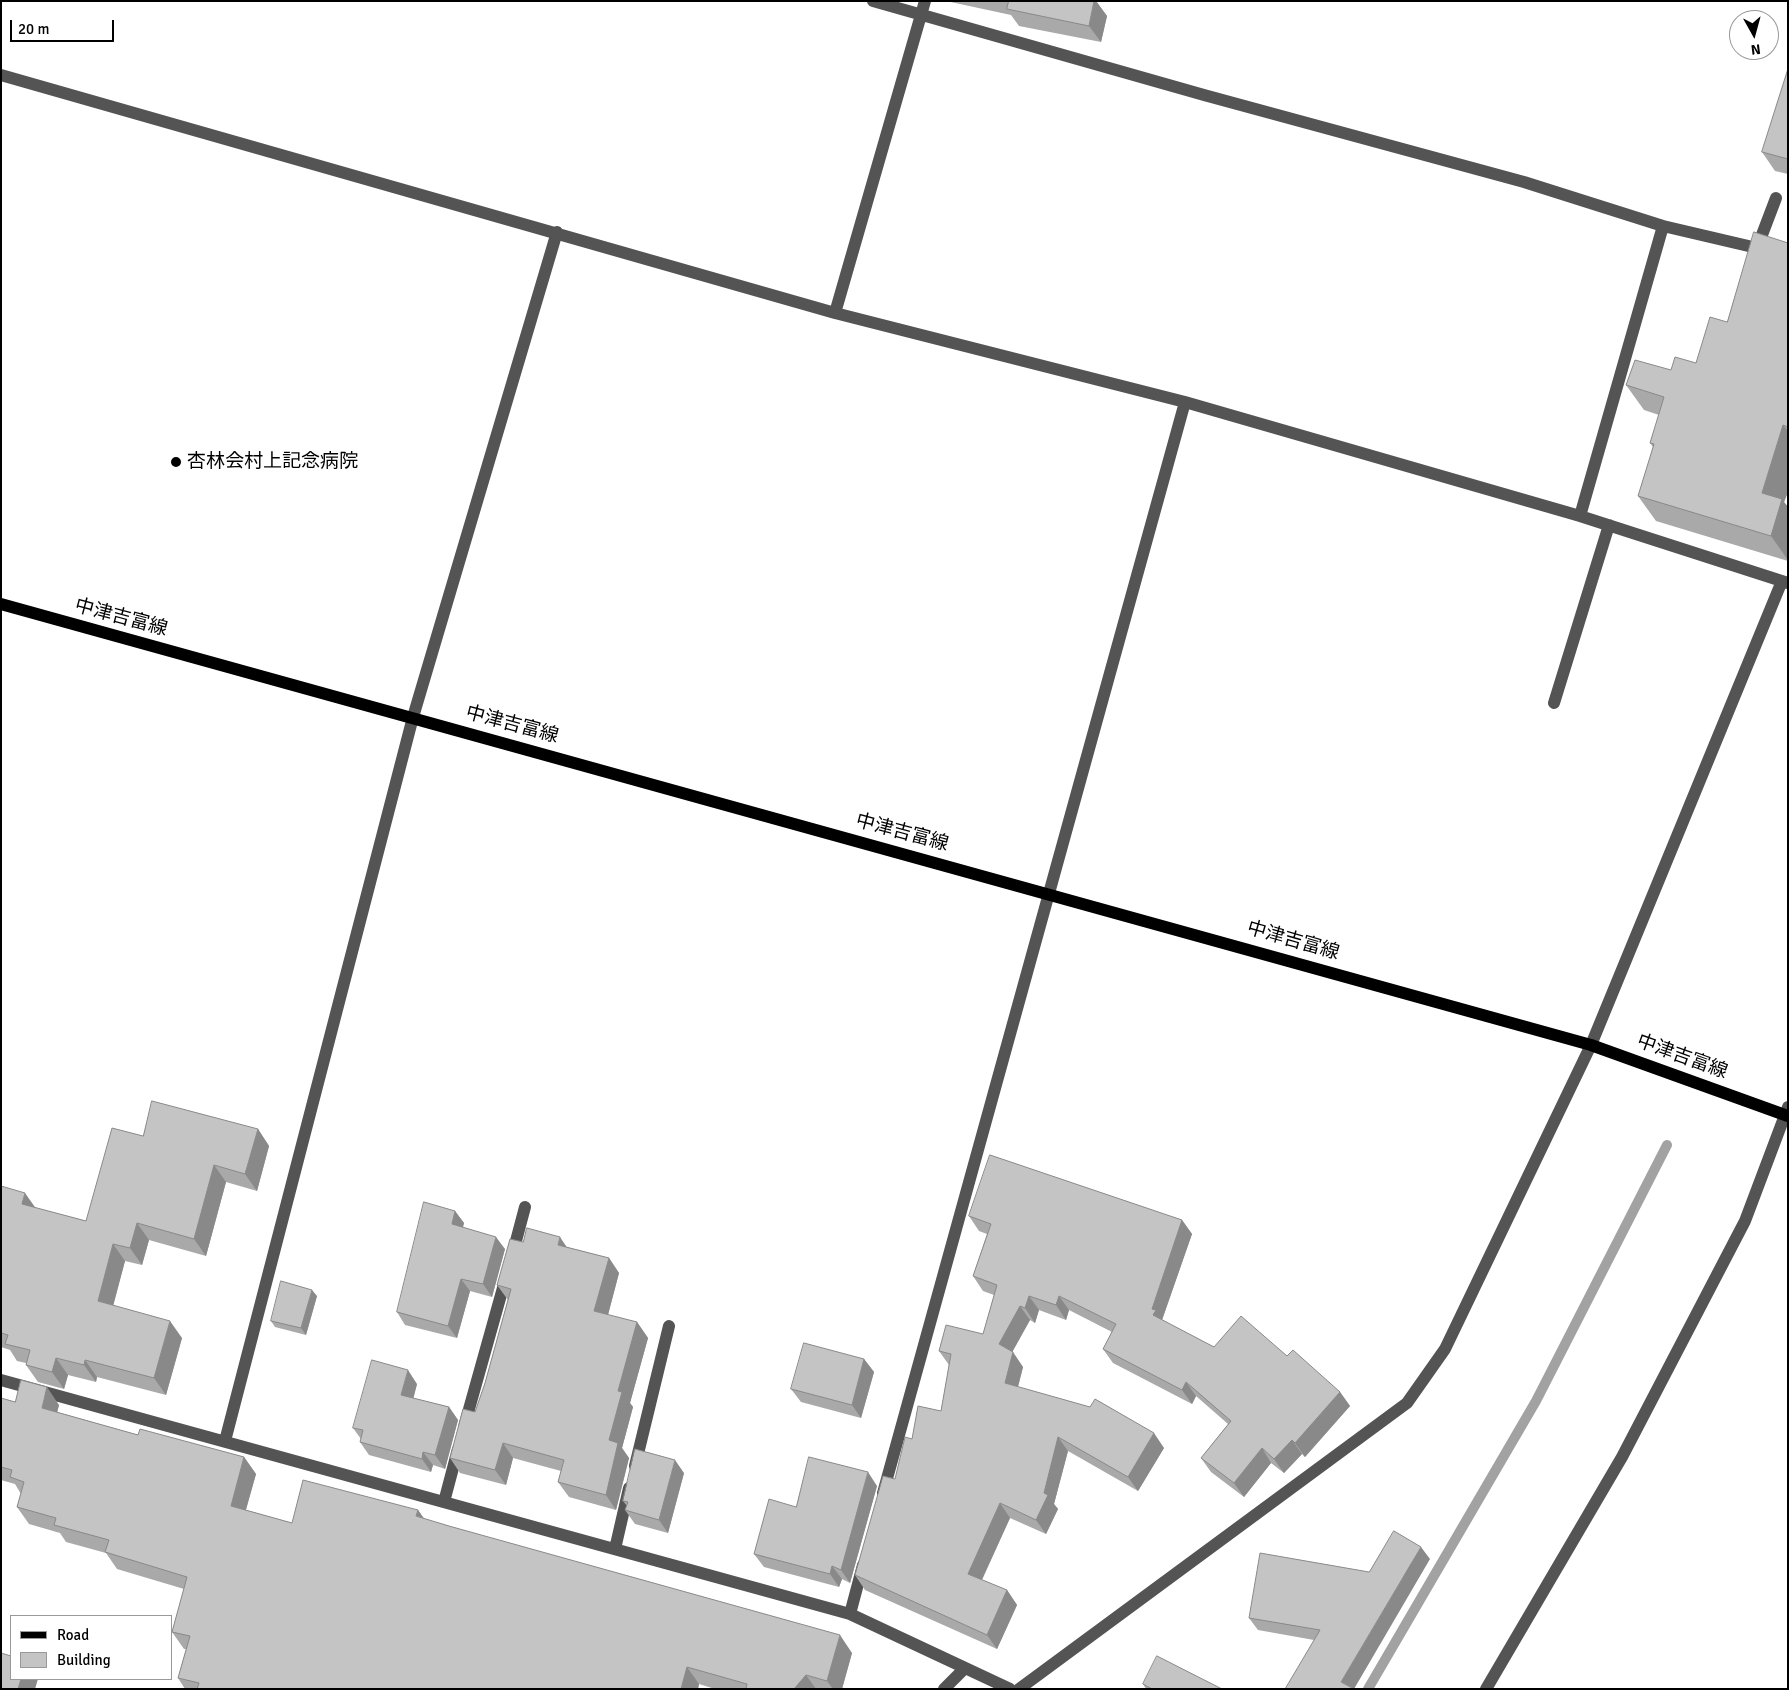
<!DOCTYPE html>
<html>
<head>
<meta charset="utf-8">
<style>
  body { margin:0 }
  #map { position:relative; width:1789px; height:1690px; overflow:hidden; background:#fff; font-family:Signika,sans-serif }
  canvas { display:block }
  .frame { position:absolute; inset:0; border:2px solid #000; pointer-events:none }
  .legend { position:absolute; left:10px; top:1615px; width:162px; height:65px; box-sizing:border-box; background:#fff; border:1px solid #999; margin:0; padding:6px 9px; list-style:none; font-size:15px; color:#000 }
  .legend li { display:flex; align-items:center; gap:10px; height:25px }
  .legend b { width:25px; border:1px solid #999 }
  .north { position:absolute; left:1729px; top:10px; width:50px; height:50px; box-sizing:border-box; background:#fff; border:1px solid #999; border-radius:50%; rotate:173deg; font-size:14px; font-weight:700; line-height:20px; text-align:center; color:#000 }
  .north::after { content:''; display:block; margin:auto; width:18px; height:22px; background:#000; clip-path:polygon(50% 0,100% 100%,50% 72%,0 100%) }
  .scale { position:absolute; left:10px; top:20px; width:104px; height:22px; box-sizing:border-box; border:2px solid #000; border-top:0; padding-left:6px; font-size:15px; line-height:18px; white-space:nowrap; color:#000; -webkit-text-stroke:4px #fff; paint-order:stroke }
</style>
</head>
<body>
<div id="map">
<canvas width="1789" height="1690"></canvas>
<div class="frame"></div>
<ul class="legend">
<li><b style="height:6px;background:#000"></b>Road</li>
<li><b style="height:14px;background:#c4c4c4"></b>Building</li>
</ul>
<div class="north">N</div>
<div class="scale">20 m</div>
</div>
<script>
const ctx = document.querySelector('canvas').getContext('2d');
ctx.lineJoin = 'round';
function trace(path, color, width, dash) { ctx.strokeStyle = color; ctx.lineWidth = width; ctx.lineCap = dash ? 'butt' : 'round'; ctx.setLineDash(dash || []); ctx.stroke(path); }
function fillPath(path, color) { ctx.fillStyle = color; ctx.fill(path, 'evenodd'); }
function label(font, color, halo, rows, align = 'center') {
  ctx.font = font + ' Signika,"Noto Sans JP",sans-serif'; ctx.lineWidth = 4; ctx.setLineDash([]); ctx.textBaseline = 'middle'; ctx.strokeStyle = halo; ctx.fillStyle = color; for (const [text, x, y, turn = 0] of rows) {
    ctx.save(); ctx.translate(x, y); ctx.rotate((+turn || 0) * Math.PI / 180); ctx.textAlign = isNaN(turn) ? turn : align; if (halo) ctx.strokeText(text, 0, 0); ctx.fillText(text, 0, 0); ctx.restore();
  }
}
const stream = new Path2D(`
  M 1368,1689 L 1536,1401 L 1667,1145`);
const minor = new Path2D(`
  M 873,1 L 1204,95 L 1524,182 L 1663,226 L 1580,516
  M 1,75 L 835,313 L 1185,402 L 1580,516 L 1788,583
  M 1663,226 L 1757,248 L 1776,198
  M 835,313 L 925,1
  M 1554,703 L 1609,525
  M 512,1256 L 525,1207
  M 1,1380 L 850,1614 L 1010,1689
  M 464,1427 L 506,1277
  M 225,1441 L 413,717 L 557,232
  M 635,1466 L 669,1326
  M 883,1493 L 1185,402
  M 444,1502 L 458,1449
  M 615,1549 L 629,1488
  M 850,1614 L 863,1565
  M 944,1689 L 965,1668
  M 1019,1689 L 1407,1403 L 1445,1349 L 1591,1045 L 1782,581
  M 1486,1689 L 1622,1457 L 1745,1221 L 1788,1107`);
const major = new Path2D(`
  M 1,604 L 1591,1045 L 1788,1116`);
const wall = new Path2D(`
  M 946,1 L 1096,1 L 1107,16 L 1101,42 L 1019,26 L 1011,15 Z
  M 1788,69 L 1788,174 L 1775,171 L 1762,152 Z
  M 1788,243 L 1788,492 L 1784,502 L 1788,507 L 1788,561 L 1656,521 L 1638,496 L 1653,447 L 1650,443 L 1659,415 L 1644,410 L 1626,385 L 1671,370 L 1696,363 Z
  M 258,1129 L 269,1146 L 257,1191 L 226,1182 L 206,1256 L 149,1240 L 142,1265 L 125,1261 L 113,1305 L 182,1338 L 166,1395 L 97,1377 L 96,1382 L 68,1375 L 64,1389 L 38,1382 L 26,1365 L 26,1363 L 17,1361 L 10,1350 L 1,1347 L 1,1186 L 36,1208 L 86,1221 L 143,1136 Z
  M 455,1211 L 464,1223 L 463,1227 L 505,1249 L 492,1297 L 470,1291 L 457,1338 L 405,1325 L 397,1312 Z
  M 969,1216 L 1182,1220 L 1192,1234 L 1162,1320 L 1214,1347 L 1287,1356 L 1340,1392 L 1350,1406 L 1305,1457 L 1302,1454 L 1284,1473 L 1271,1463 L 1244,1497 L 1211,1472 L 1201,1458 L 1228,1424 L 1196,1396 L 1192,1404 L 1113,1363 L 1103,1349 L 1112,1332 L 1069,1310 L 1066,1320 L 1039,1310 L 1035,1323 L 1030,1320 L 1012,1352 L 1023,1367 L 1018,1387 L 1164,1448 L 1138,1491 L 1068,1451 L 1054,1504 L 1058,1509 L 1046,1534 L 1010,1518 L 982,1580 L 1007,1590 L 1017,1605 L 997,1649 L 865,1590 L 855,1575 L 895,1479 L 912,1439 L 941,1411 L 949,1365 L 939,1351 L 983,1334 L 994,1295 L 983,1291 L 973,1276 L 987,1234 L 979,1231 Z
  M 523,1242 L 567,1247 L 609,1258 L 619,1273 L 608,1315 L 637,1322 L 648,1338 L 630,1403 L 633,1407 L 622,1448 L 629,1458 L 616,1510 L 569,1497 L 558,1482 L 561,1471 L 513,1458 L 506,1485 L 460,1473 L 450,1458 L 475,1412 L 485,1383 L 508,1300 L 497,1285 Z
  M 317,1296 L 306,1335 L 275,1327 L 271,1321 Z
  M 864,1359 L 874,1372 L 861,1418 L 801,1402 L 791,1389 Z
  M 417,1384 L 413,1398 L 449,1407 L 458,1420 L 445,1469 L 433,1465 L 431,1472 L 369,1455 L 360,1442 L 361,1439 L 353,1428 Z
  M 1,1398 L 15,1402 L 59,1405 L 57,1412 L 138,1435 L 244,1457 L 256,1474 L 246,1510 L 292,1523 L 418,1510 L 424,1519 L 852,1653 L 842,1689 L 715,1689 L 699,1684 L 698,1689 L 185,1689 L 178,1678 L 186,1649 L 184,1649 L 172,1632 L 184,1589 L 117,1569 L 106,1553 L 66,1542 L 60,1533 L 29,1524 L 17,1507 L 21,1494 L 15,1484 L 1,1480 Z
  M 684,1473 L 668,1533 L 635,1524 L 625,1510 L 627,1506 L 623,1501 Z
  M 877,1486 L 850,1583 L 842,1579 L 839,1587 L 764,1567 L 754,1554 L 796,1507 Z
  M 1430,1559 L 1314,1640 L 1258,1630 L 1249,1618 L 1369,1572 Z
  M 1143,1684 L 1222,1689 L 1146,1689 Z`);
const shadedWall = new Path2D(`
  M 1094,1 L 1096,1 L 1107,16 L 1101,42 L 1089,26 Z
  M 1783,425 L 1788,431 L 1788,492 L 1784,502 L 1788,507 L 1788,560 L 1771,536 L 1762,493 Z
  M 258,1129 L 269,1146 L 257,1191 L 245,1174 Z
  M 214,1165 L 226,1182 L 206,1256 L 194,1239 Z
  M 25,1193 L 37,1210 L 22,1204 Z
  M 455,1211 L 464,1223 L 460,1237 L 452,1224 Z
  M 1182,1220 L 1192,1234 L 1162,1320 L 1153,1315 L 1152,1309 Z
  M 137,1223 L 149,1240 L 142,1265 L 130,1248 Z
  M 496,1237 L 505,1249 L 492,1297 L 483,1284 Z
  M 560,1237 L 570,1252 L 558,1245 Z
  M 113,1244 L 125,1261 L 110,1318 L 98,1301 Z
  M 609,1258 L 619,1273 L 605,1326 L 594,1311 Z
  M 461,1279 L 470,1291 L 457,1338 L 448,1326 Z
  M 312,1290 L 317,1296 L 306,1335 L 301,1328 Z
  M 1029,1296 L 1039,1310 L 1035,1323 L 1025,1308 Z
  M 1059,1296 L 1069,1310 L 1066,1320 L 1056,1305 Z
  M 1020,1306 L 1030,1320 L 1009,1358 L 999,1344 Z
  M 170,1321 L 182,1338 L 166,1395 L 154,1378 Z
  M 637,1322 L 648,1338 L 630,1403 L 633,1407 L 622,1448 L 629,1458 L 616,1510 L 606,1495 L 609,1440 L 618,1391 Z
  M 1013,1352 L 1023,1367 L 1015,1398 L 1005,1383 Z
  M 56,1358 L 68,1375 L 64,1389 L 52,1372 Z
  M 864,1359 L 874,1372 L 861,1418 L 852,1405 Z
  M 85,1360 L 97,1377 L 96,1382 L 84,1365 Z
  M 408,1370 L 417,1384 L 411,1408 L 401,1395 Z
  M 1186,1382 L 1196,1396 L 1192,1404 L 1182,1390 Z
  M 47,1387 L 59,1405 L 54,1425 L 42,1408 Z
  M 1340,1392 L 1350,1406 L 1305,1457 L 1295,1443 Z
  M 449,1407 L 458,1420 L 445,1469 L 435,1455 Z
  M 1154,1433 L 1164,1448 L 1138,1491 L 1128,1477 Z
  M 1058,1437 L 1068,1451 L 1054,1504 L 1058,1509 L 1046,1534 L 1036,1520 Z
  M 1292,1440 L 1302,1454 L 1284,1473 L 1274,1459 Z
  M 503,1443 L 513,1458 L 506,1485 L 495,1470 Z
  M 1262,1448 L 1271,1463 L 1244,1497 L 1234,1483 Z
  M 423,1452 L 433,1465 L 431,1472 L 422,1459 Z
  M 244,1457 L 256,1474 L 242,1523 L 231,1506 Z
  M 675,1460 L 684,1473 L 668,1533 L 659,1520 Z
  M 868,1472 L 877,1486 L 850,1583 L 841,1570 Z
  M 1000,1503 L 1010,1518 L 978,1588 L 968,1574 Z
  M 418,1510 L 430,1527 L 416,1516 Z
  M 1421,1547 L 1430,1559 L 1354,1689 L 1341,1682 Z
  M 832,1566 L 842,1579 L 839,1587 L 830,1574 Z
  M 1007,1590 L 1017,1605 L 997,1649 L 987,1635 Z
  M 840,1635 L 852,1653 L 842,1689 L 833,1689 L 827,1681 Z
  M 687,1667 L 699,1684 L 698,1689 L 681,1689 Z
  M 806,1675 L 816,1689 L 794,1689 Z
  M 21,1679 L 38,1679 L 35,1689 L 18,1689 Z`);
const building = new Path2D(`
  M 1009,1 L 1094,1 L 1089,26 L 1007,9 Z
  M 1788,69 L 1788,159 L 1762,152 Z
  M 1754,232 L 1788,243 L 1788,427 L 1783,425 L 1762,493 L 1782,499 L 1771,536 L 1638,496 L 1654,444 L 1650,443 L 1664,397 L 1626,385 L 1635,360 L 1671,370 L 1675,357 L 1696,363 L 1710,317 L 1727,322 Z
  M 152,1101 L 258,1129 L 245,1174 L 214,1165 L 194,1239 L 137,1223 L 130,1248 L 113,1244 L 98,1301 L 170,1321 L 154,1378 L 85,1360 L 84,1365 L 56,1358 L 52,1372 L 26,1365 L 30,1350 L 5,1344 L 8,1335 L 1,1333 L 1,1186 L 25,1193 L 22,1204 L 86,1221 L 112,1128 L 143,1136 Z
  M 990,1155 L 1182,1220 L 1152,1309 L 1156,1310 L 1153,1315 L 1214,1347 L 1241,1316 L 1287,1356 L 1293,1350 L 1340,1392 L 1295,1443 L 1292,1440 L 1274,1459 L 1262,1448 L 1234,1483 L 1201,1458 L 1231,1421 L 1186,1382 L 1182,1390 L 1103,1349 L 1116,1324 L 1059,1296 L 1056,1305 L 1029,1296 L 1025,1308 L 1020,1306 L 999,1344 L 1013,1352 L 1005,1383 L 1090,1407 L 1095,1399 L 1154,1433 L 1128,1477 L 1058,1437 L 1044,1493 L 1048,1495 L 1036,1520 L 1000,1503 L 968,1574 L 1007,1590 L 987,1635 L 855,1575 L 883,1476 L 895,1479 L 905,1437 L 912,1439 L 918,1406 L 941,1411 L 951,1354 L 939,1351 L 946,1325 L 983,1334 L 997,1285 L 973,1276 L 991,1224 L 969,1216 Z
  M 424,1202 L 455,1211 L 452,1224 L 496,1237 L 483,1284 L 461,1279 L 448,1326 L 397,1312 Z
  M 527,1228 L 560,1237 L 558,1245 L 609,1258 L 594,1311 L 637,1322 L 618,1391 L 622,1392 L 609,1440 L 618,1443 L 606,1495 L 558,1482 L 564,1460 L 503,1443 L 495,1470 L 450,1458 L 463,1409 L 475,1412 L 485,1383 L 511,1289 L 497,1285 L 510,1239 L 523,1242 Z
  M 281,1281 L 312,1290 L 301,1328 L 271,1321 Z
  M 804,1343 L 864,1359 L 852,1405 L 791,1389 Z
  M 372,1360 L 408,1370 L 401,1395 L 449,1407 L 435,1455 L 423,1452 L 422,1459 L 360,1442 L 363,1430 L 353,1428 Z
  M 21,1380 L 47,1387 L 42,1408 L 138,1435 L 140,1429 L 244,1457 L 231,1506 L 292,1523 L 303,1480 L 418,1510 L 416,1516 L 449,1526 L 840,1635 L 827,1681 L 806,1675 L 794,1689 L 746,1689 L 747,1684 L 687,1667 L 681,1689 L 197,1689 L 199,1683 L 178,1678 L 190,1636 L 172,1632 L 187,1577 L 105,1552 L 109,1540 L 54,1525 L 56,1518 L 17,1507 L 24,1482 L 10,1477 L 12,1470 L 1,1467 L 1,1398 L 15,1402 Z
  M 635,1449 L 675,1460 L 659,1520 L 625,1510 L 628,1502 L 623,1501 Z
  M 809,1457 L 868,1472 L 841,1570 L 832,1566 L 830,1574 L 754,1554 L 769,1499 L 796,1507 Z
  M 1394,1531 L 1421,1547 L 1341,1682 L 1354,1689 L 1285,1689 L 1320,1630 L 1249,1618 L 1260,1553 L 1369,1572 Z
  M 1,1653 L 11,1656 L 11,1679 L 21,1679 L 18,1689 L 1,1689 Z
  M 1157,1656 L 1222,1689 L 1152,1689 L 1143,1684 Z`);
const markers = [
  [176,462,6,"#000"]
];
const poiNames = [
  ["杏林会村上記念病院",187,462]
];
const streetNames = [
  ["中津吉富線",121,618,15],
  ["中津吉富線",512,725,15],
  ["中津吉富線",902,833,15],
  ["中津吉富線",1293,941,16],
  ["中津吉富線",1682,1057,20]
];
trace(stream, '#a2a2a2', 10);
trace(minor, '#545454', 12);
trace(major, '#000', 12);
fillPath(wall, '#a9a9a9');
fillPath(shadedWall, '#898989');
fillPath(building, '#c4c4c4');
trace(building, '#898989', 1);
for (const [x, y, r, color] of markers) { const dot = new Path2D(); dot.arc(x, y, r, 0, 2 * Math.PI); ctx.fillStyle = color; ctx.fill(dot); trace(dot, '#fff', 2); }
label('19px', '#000', '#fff', poiNames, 'left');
label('19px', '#000', '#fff', streetNames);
</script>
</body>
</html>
